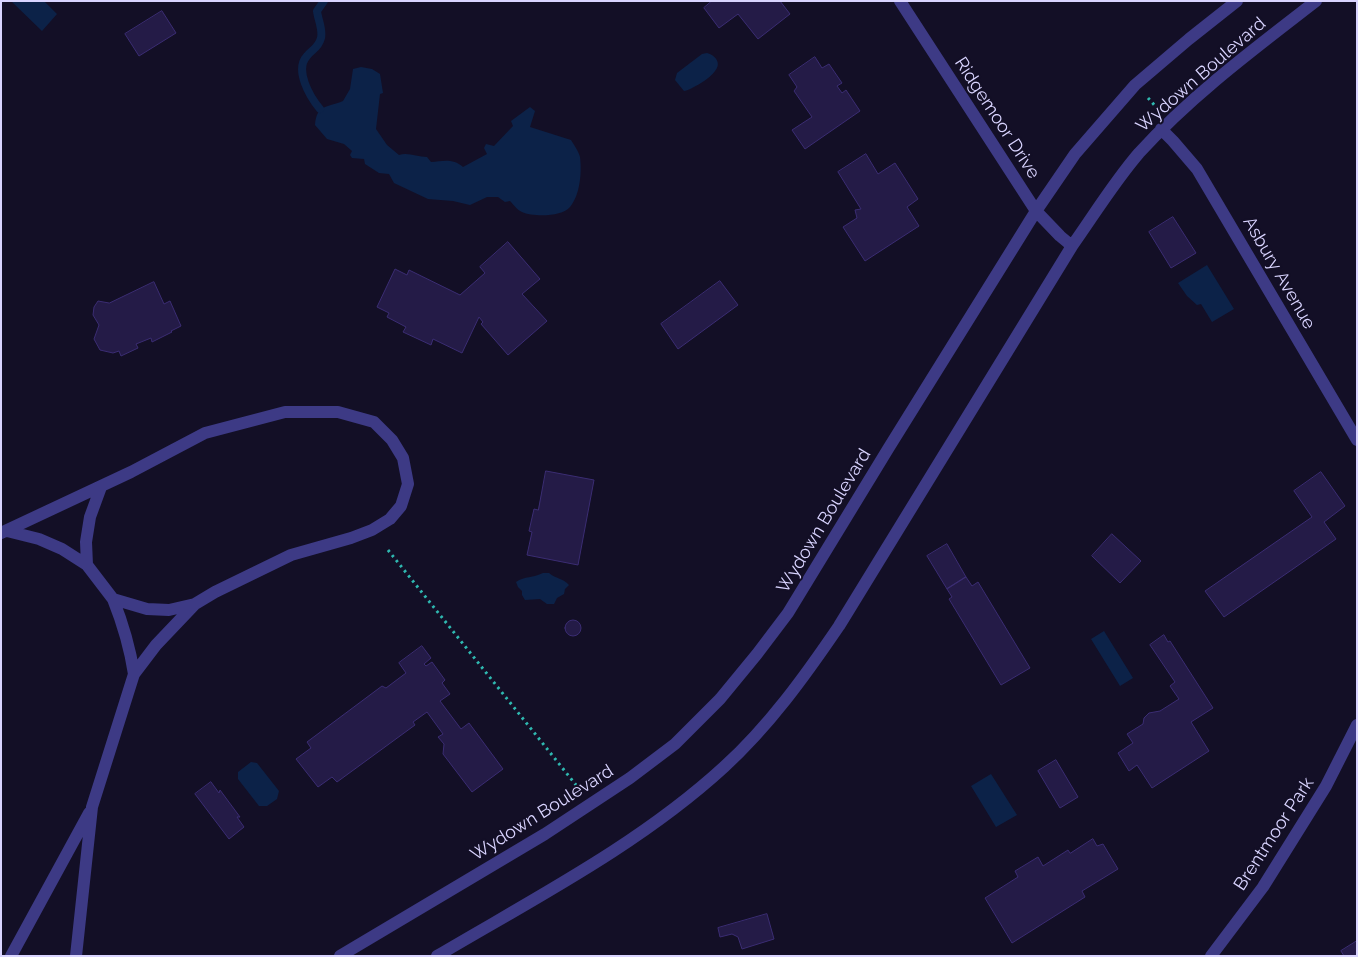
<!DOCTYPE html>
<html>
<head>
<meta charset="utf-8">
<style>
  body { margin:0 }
  #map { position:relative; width:1358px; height:957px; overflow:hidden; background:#130f26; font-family:Raleway,sans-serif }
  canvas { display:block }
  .frame { position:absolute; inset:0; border:2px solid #d9d4ff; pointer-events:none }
</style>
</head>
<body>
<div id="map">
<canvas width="1358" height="957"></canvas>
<div class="frame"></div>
</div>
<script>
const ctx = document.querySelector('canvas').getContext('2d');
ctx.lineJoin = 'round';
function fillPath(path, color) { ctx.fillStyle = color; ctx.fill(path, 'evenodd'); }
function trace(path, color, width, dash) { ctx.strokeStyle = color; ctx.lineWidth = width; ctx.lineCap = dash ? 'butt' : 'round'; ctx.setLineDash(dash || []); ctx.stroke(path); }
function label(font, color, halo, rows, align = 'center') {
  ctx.font = font + ' Raleway,sans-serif'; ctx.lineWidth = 4; ctx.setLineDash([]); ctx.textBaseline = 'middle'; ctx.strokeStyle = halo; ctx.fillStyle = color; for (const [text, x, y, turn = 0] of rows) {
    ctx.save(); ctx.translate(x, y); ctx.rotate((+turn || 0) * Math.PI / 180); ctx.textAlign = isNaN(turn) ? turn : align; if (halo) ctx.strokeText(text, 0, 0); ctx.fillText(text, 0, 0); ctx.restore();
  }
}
const water = new Path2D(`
  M 11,1 L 44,1 L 57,14 L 42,31 Z
  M 707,53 C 715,55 722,63 715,71 C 711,78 691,90 684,91 L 675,80 L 677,73 L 702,54 Z
  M 361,67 L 372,69 L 380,74 L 383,93 L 380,94 L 376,129 L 387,145 L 399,155 C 408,152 417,157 427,157 L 431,162 C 443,161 453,158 463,167 L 487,154 L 484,148 L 486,144 L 494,146 L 513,126 L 511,121 L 530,107 L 535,111 L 530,127 L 571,140 C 574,145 579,152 580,157 C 582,173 580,195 570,207 C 562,217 533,217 522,212 C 517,210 514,205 510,201 L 505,202 L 498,197 L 487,197 L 470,205 L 453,201 L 428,199 L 394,183 L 389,174 L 379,173 L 365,164 L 364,159 L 352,158 L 350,155 L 352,151 L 344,144 L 327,139 L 315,125 C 317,104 326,108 343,101 L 350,89 L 353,69 Z
  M 1207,265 L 1234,309 L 1212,322 L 1201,304 L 1197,305 L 1187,296 L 1178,283 Z
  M 543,573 L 549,573 C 556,579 563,578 569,585 L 565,589 L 564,594 L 557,598 L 554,604 L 547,604 L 540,599 L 525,600 L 522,595 L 522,591 L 518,587 L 516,582 C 525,576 533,578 543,573 Z
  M 1104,631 L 1133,678 L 1120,686 L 1091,639 Z
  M 251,762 L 257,763 L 279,791 L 277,799 L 267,806 L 259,806 L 238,779 L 238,772 Z
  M 991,774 L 1017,815 L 996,827 L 971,786 Z`);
const stream = new Path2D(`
  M 320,109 C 310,97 294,70 307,56 C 312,49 318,49 321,38 C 323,29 318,20 317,11 L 324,1`);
const building = new Path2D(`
  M 712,1 L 780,1 L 790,14 L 758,39 L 738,14 L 719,28 L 704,8 Z
  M 162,11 L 176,33 L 139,56 L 125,34 Z
  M 815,57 L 822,68 L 829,64 L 842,83 L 837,86 L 842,93 L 846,90 L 860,111 L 805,149 L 792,130 L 812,117 L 794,91 L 797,87 L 789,75 Z
  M 866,154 L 878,174 L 895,163 L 918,199 L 907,207 L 919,226 L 865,261 L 843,227 L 857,218 L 855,210 L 861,209 L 838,172 Z
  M 1173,217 L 1196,253 L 1171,268 L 1149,232 Z
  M 508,242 L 540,279 L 522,294 L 547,321 L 508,355 L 481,324 L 483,322 L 479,317 L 462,353 L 433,339 L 431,345 L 403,332 L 406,327 L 387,317 L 389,313 L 377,307 L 395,269 L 407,275 L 409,270 L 460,295 L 485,273 L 480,267 Z
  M 720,281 L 738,305 L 678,349 L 661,324 Z
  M 154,282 L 164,304 L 170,301 L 181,326 L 171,331 L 172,332 L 152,342 L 151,338 L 136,344 L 138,348 L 121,356 L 119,351 L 113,353 L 100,350 L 94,339 L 99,325 L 93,315 L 94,307 L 98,301 L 109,303 Z
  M 546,471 L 594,480 L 578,565 L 527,555 L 532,532 L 529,531 L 534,509 L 538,510 Z
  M 1321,472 L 1345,506 L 1324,522 L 1336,539 L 1224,617 L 1205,591 L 1312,517 L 1294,491 Z
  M 1112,534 L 1141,561 L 1120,583 L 1092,556 Z
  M 947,544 L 966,577 L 947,589 L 927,556 Z
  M 966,577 L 972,586 L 978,582 L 1030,668 L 1001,685 L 949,599 L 952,597 L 947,589 Z
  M565 628a8 8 0 1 1 16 0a8 8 0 1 1-16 0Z
  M 1164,635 L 1168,642 L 1170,641 L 1213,708 L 1191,722 L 1209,751 L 1152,788 L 1137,765 L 1129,771 L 1118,753 L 1133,743 L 1127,734 L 1143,724 L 1144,718 L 1149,713 L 1160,711 L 1179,699 L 1170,686 L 1175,682 L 1150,645 Z
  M 422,646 L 431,658 L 424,664 L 426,666 L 432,662 L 445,680 L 442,683 L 450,694 L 440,701 L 461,729 L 469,723 L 503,769 L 472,792 L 443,754 L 444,744 L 438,737 L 443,734 L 427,712 L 413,722 L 415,725 L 337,782 L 332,777 L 318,787 L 296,759 L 311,748 L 307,742 L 382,686 L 386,688 L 406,673 L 399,663 Z
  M 1056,760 L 1078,797 L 1060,808 L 1038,771 Z
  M 211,782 L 219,793 L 220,790 L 240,817 L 237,817 L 244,827 L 229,839 L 195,794 Z
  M 1093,839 L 1097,846 L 1103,844 L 1118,869 L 1082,891 L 1085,897 L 1012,943 L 985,898 L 1018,877 L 1015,871 L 1038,857 L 1043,866 L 1068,850 L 1070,853 Z
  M 767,914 L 774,939 L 742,949 L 738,937 L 732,934 L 720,937 L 718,928 Z
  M 1357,941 L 1357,956 L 1344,956 L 1341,951 Z`);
const path = new Path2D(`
  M 1148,98 L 1157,108
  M 388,550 L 576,785`);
const minor = new Path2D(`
  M 900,1 L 1036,211 L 1060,236 L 1072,246
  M 1161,129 L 1173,141 L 1197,169 L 1357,440
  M 101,487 L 90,517 L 86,542 L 87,565 L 113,599 L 147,609 L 169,610 L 195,604
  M 7,531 L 39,539 L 62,549 L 87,565
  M 1,533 L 131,472 L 205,433 L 285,412 L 338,412 L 374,422 L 392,440 L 403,458 L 408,484 L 401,506 L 390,519 L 372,530 L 351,538 L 291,555 L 215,592 L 195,604 L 156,645 L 134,674 L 92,807 L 76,956
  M 113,599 C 123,624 130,648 134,674
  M 11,956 L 89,813
  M 340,956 L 545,834 L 630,778 L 675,744 L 720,699 L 757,654 L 788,613 L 888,449 L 1036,211 L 1075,154 L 1135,85 L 1189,39 L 1237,1
  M 437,956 C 535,898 640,844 724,767 C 769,726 805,676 839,626 L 1072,246 C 1094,215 1114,182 1139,153 C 1192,95 1254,49 1316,1
  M 1211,956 L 1263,887 L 1326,786 L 1357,725`);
const streetNames = [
  ["Wydown Boulevard",1201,75,-41],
  ["Ridgemoor Drive",997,118,57],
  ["Asbury Avenue",1279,273,60],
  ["Wydown Boulevard",824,521,-59],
  ["Wydown Boulevard",542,813,-32],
  ["Brentmoor Park",1274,834,-57]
];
fillPath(water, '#0c2248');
trace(stream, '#0c2248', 8);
fillPath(building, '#241b47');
trace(building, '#3b2d73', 1);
trace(path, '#2fb8b0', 3, [2.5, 4]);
trace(minor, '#3d3a85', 12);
label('18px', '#d9d4ff', '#130f26', streetNames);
</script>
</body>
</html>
